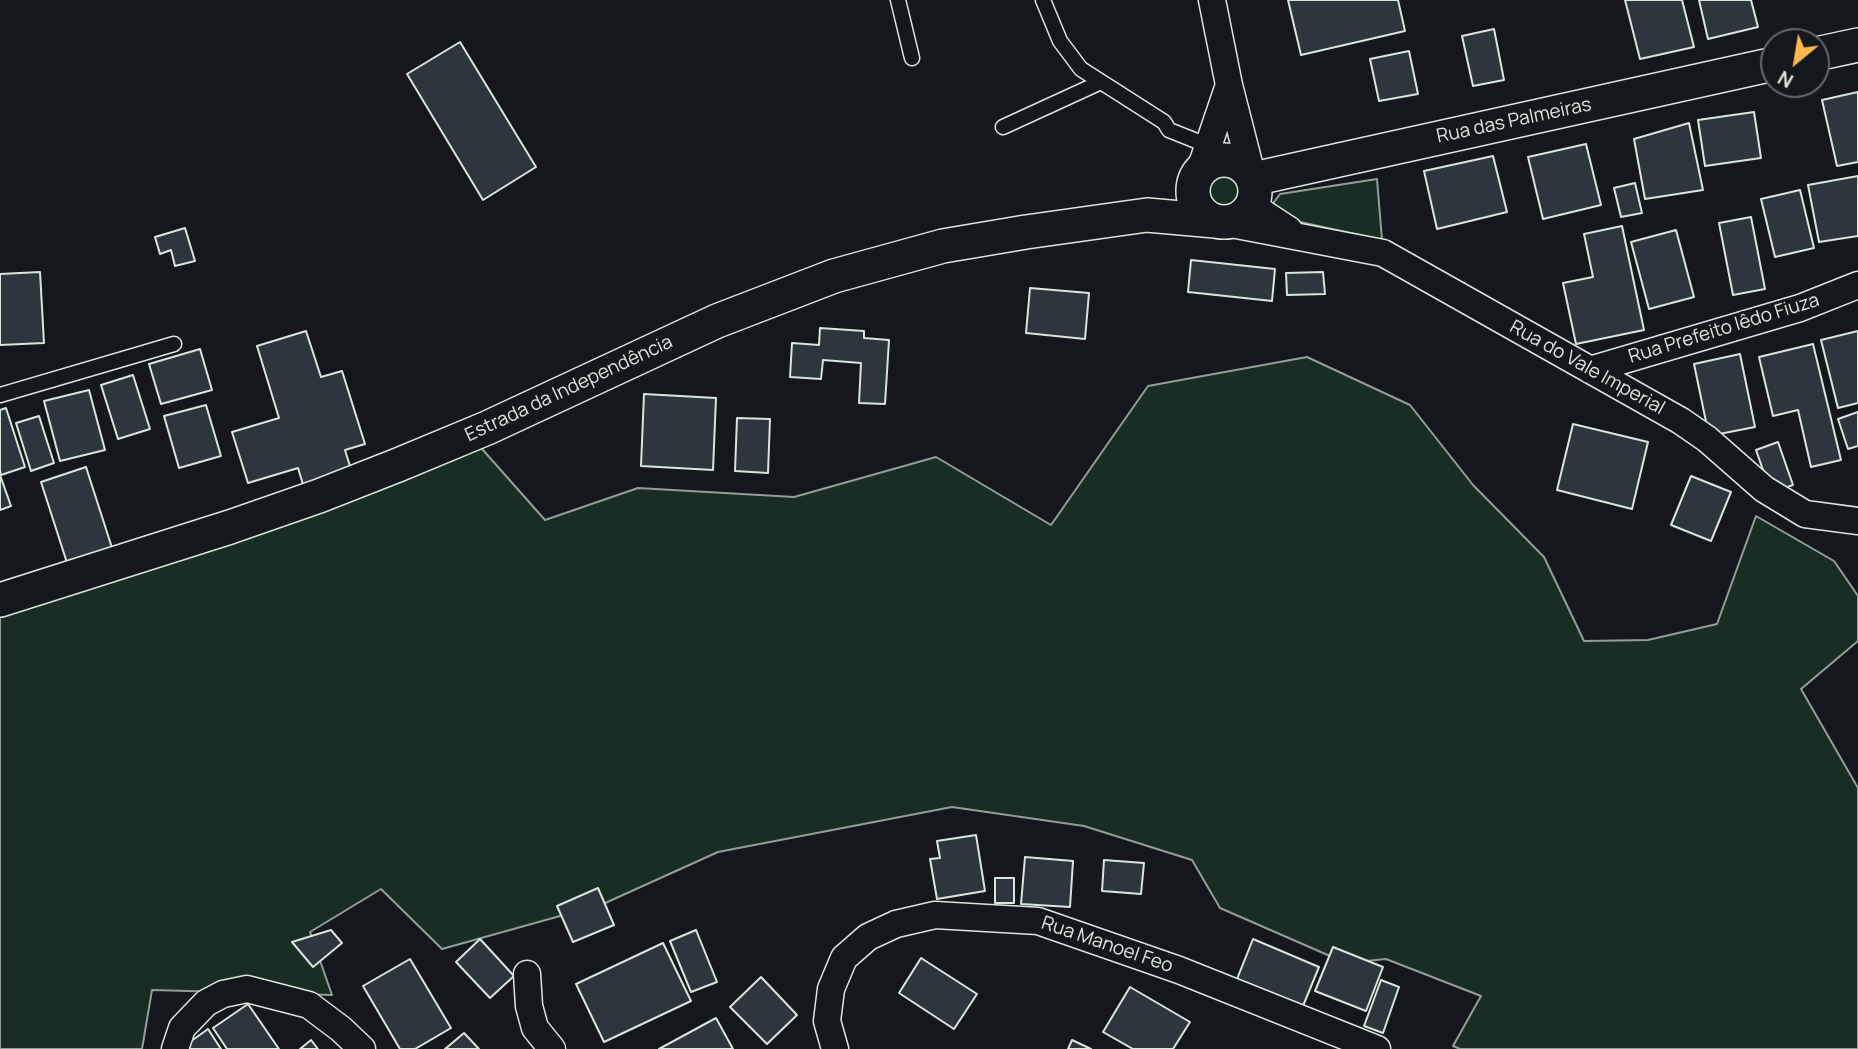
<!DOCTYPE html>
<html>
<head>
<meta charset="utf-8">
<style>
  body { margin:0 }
  #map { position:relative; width:1858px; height:1049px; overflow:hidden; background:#14181c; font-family:Manrope,sans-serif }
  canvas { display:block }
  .north { position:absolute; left:1760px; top:28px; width:70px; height:70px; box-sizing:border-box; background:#14181c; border:2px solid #626a69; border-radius:50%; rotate:210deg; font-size:19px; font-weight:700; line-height:28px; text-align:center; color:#d8e6dc }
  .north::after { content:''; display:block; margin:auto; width:24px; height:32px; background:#ffb74d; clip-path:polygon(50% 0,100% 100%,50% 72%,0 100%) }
</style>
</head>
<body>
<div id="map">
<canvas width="1858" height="1049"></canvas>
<div class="north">N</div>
</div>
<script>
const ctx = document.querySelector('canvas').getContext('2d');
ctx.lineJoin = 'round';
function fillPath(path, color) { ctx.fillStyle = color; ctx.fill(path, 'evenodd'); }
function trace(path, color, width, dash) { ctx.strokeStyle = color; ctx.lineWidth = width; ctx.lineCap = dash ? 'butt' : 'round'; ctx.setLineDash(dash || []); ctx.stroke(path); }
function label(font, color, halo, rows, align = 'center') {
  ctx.font = font + ' Manrope,sans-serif'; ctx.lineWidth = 5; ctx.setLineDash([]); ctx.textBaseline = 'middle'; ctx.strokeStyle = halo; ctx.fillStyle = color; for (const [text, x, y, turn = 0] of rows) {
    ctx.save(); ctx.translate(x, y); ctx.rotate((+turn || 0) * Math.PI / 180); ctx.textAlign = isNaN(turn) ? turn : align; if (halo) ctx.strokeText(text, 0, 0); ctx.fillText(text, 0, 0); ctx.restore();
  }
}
const green = new Path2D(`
  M1205 191a19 19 0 1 1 38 0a19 19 0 1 1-38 0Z
  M 1377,179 L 1382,240 L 1282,218 L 1274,211 L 1274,202 L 1280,194 Z
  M 1307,357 L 1410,405 L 1473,485 L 1544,557 L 1584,641 L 1648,640 L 1717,624 L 1756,516 L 1834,561 L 1858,596 L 1858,641 L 1801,689 L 1858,788 L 1858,1049 L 1460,1049 L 1453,1046 L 1481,996 L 1386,959 L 1346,963 L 1220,908 L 1192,860 L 1084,826 L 952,807 L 718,852 L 603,904 L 442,949 L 381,889 L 310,932 L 332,995 L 152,990 L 142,1049 L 0,1049 L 0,605 L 475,441 L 545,520 L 638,488 L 794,497 L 936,457 L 1051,525 L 1148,386 Z`);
const building = new Path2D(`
  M 1288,0 L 1398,0 L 1405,31 L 1301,55 Z
  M 1625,0 L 1682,0 L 1694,47 L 1640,59 Z
  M 1699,0 L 1751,0 L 1758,27 L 1708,39 Z
  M 1494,29 L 1504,80 L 1473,86 L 1462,36 Z
  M 460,42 L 536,167 L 483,200 L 407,74 Z
  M 1409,51 L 1418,94 L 1379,101 L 1370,59 Z
  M 1858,92 L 1858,162 L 1837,166 L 1822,100 Z
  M 1754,112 L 1761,158 L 1705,166 L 1698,120 Z
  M 1689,123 L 1703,190 L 1645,199 L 1634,139 Z
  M 1586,144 L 1601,205 L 1543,219 L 1528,157 Z
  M 1493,156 L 1507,212 L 1437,229 L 1424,171 Z
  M 1858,176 L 1858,236 L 1819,242 L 1808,185 Z
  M 1635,183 L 1642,213 L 1621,217 L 1614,188 Z
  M 1800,190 L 1814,248 L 1775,257 L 1761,199 Z
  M 1751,217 L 1765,289 L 1733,295 L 1719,223 Z
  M 1622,226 L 1644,330 L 1576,344 L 1563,283 L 1593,277 L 1584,234 Z
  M 185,228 L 195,261 L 175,266 L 171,250 L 160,254 L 155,237 Z
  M 1676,230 L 1694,297 L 1649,309 L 1631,242 Z
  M 1191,260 L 1275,269 L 1272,301 L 1188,292 Z
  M 40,272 L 44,343 L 0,345 L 0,274 Z
  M 1323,272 L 1325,294 L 1287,295 L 1286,273 Z
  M 1030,288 L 1089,293 L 1085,339 L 1026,333 Z
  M 820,328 L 864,331 L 864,338 L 889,340 L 885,404 L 859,403 L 861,363 L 823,360 L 821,379 L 790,377 L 792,343 L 819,345 Z
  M 306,331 L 321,377 L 342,371 L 365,444 L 345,450 L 353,476 L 305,491 L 298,468 L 248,483 L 232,432 L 279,418 L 257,346 Z
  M 1858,331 L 1858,403 L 1838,408 L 1821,340 Z
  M 1813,344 L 1841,460 L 1811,467 L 1798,410 L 1773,416 L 1759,357 Z
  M 200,349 L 212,390 L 161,404 L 149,364 Z
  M 1740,354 L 1755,427 L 1709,436 L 1694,364 Z
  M 133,375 L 150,429 L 118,439 L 101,385 Z
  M 89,390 L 105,450 L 60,461 L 44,401 Z
  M 644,394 L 716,398 L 713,470 L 641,466 Z
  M 206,405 L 221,456 L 179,468 L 164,416 Z
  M 6,408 L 25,467 L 1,475 L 0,471 L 0,410 Z
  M 1858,412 L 1858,446 L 1848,449 L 1838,419 Z
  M 39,416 L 54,463 L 31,471 L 16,423 Z
  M 737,418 L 770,419 L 768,473 L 735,471 Z
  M 1573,424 L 1648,442 L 1632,509 L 1557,490 Z
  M 1778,442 L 1793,485 L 1771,493 L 1756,450 Z
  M 86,467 L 114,554 L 69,569 L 41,482 Z
  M 0,475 L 11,506 L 0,510 Z
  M 1691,476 L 1731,492 L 1711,541 L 1671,525 Z
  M 976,835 L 985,891 L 937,899 L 930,859 L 940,858 L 937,841 Z
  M 1025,857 L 1073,861 L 1070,907 L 1021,904 Z
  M 1104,860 L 1144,863 L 1141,894 L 1102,891 Z
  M 995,878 L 1014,878 L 1014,903 L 995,903 Z
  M 598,888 L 614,925 L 573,942 L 557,906 Z
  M 331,930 L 342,943 L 313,967 L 292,942 Z
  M 696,930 L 717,982 L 691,992 L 670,941 Z
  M 480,939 L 514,976 L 490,998 L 456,962 Z
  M 1253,939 L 1319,967 L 1303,1006 L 1237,979 Z
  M 663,943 L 691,1001 L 604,1042 L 576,984 Z
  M 1333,947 L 1383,967 L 1366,1011 L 1315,991 Z
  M 921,958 L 977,994 L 954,1029 L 899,993 Z
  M 410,959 L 451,1028 L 415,1049 L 400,1049 L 363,986 Z
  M 761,977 L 797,1015 L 767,1044 L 730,1007 Z
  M 1381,980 L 1399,987 L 1383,1033 L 1364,1026 Z
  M 1130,987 L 1190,1022 L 1173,1049 L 1133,1049 L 1103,1032 Z
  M 248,1004 L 279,1049 L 227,1049 L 213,1028 Z
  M 716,1018 L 733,1049 L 659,1049 Z
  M 208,1029 L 221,1049 L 180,1049 Z
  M 464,1033 L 479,1049 L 445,1049 Z
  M 311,1040 L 318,1049 L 300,1049 Z
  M 1072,1040 L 1091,1049 L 1068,1049 Z`);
const service = new Path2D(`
  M 898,0 L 912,58
  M 1043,0 L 1060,41 L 1081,69 L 1164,122 L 1169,130 L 1209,146
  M 1003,127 L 1101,82
  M 0,395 L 174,344`);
const minor = new Path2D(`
  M 1212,0 L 1229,85 L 1253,179
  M 1200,170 L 1229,85
  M 1254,204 L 1263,213 L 1289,230
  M 1226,223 L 1383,253 L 1681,421 L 1707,439 L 1764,489 L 1805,514 L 1858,521
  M 1590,370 L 1800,308 L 1858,285
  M 527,974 L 529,1006 L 535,1028 L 552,1049
  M 175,1049 L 182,1028 L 206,1003 L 223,994 L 247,989 L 309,1005 L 341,1029 L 362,1049
  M 835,1049 L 827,1021 L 831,989 L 844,958 L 868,937 L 896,924 L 935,915 L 1038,921 L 1179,970 L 1377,1049`);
const tertiary = new Path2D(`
  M 1816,54 L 1858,45
  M1193 191a31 31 0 1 1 62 0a31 31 0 1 1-62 0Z
  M 1253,179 L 1774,64
  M 0,600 L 230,527 L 319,496 L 398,465 L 487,428 L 717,321 L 834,276 L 943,246 L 1026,232 L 1147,215 L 1215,221`);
const streetNames = [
  ["Rua das Palmeiras",1514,121,-12],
  ["Rua Prefeito Iêdo Fiuza",1724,329,-17],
  ["Rua do Vale Imperial",1587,368,29],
  ["Estrada da Independência",569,389,-25],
  ["Rua Manoel Feo",1107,945,19]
];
fillPath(green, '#1a2d24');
trace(green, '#939e99', 2);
fillPath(building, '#2c363c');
trace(building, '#d8e6dc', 2);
trace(service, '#d8e6dc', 17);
trace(minor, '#d8e6dc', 29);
trace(tertiary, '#d8e6dc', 36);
trace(service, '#14181c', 14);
trace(minor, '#14181c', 26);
trace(tertiary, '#14181c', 33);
label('19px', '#d8e6dc', '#14181c', streetNames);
</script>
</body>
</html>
